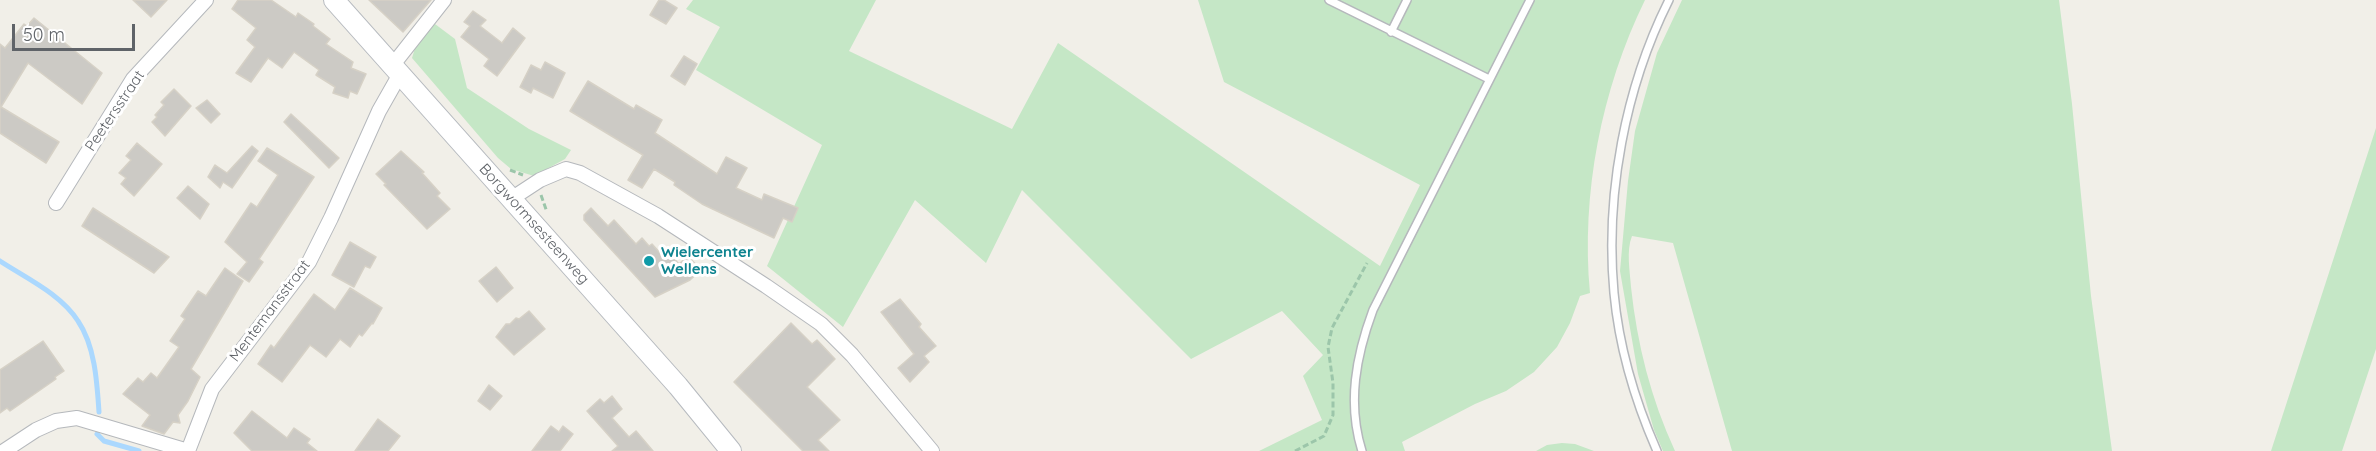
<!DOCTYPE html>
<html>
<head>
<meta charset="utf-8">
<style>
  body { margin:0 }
  #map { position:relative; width:2376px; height:451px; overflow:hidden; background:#f1efe8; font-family:Quicksand,sans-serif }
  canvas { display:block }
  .scale { position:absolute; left:12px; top:24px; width:123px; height:27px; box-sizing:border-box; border:3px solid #5f6368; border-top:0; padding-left:8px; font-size:18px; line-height:21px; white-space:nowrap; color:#5f6368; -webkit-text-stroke:4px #fff; paint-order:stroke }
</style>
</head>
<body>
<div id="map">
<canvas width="2376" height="451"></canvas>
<div class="scale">50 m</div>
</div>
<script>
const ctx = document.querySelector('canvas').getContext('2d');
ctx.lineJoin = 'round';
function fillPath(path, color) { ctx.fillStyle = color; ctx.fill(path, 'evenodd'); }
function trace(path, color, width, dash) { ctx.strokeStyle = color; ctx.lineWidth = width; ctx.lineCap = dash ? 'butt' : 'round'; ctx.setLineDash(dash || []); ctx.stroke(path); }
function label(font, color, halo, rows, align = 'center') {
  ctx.font = font + ' Quicksand,sans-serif'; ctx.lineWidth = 6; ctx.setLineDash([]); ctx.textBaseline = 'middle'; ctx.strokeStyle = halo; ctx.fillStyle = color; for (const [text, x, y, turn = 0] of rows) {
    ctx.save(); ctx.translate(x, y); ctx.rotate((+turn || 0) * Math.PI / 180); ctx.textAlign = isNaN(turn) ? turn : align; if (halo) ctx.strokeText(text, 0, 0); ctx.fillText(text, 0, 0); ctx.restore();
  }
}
const green = new Path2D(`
  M 693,0 L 876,0 L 849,51 L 1012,129 L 1058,43 L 1380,266 L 1420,185 L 1224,82 L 1198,0 L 1645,0 C 1601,90 1581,194 1590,293 L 1580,296 L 1570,323 L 1557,347 L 1534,372 L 1506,391 L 1475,404 L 1402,442 L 1405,451 L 1259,451 L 1322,420 L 1303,376 L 1323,355 L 1282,311 L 1191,359 L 1022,190 L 986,263 L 915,200 L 843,327 L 767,266 L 822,145 L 696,70 L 720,27 L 686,9 Z
  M 1682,0 L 2059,0 L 2072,104 L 2091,296 L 2112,451 L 1732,451 L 1673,243 L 1632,236 C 1626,251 1630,271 1631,287 C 1637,344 1651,399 1675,451 L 1663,451 L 1654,430 L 1638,374 L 1620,271 L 1628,181 L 1635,131 L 1657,53 Z
  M 435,24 L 455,39 L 467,88 L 529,129 L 571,150 L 565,159 L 534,176 L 511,169 L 498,158 L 412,58 L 416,45 Z
  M 2376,128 L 2376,349 L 2342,451 L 2271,451 Z
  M 1562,443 L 1575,444 L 1594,451 L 1536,451 L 1547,445 Z`);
const stream = new Path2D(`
  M 0,261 C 26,278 61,294 78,321 C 95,346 97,382 99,412
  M 97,434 L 104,441 L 139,451`);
const building = new Path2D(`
  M 133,0 L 167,0 L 151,17 Z
  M 238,0 L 271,0 L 296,17 L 298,13 L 314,24 L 313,26 L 330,39 L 326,44 L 353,62 L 351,68 L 366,74 L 357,94 L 350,91 L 348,98 L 333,93 L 335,87 L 316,75 L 319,70 L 294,52 L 282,68 L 268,58 L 251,82 L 236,73 L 255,47 L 247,40 L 256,28 L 232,9 Z
  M 369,0 L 431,0 L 403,32 Z
  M 659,0 L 664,0 L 677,8 L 666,24 L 650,15 Z
  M 473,11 L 486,20 L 480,26 L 502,43 L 513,28 L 525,38 L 497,76 L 484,66 L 489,59 L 461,37 L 470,26 L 464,22 Z
  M 34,18 L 102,73 L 82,104 L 28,63 L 1,107 L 59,142 L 46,163 L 0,133 L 0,44 L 5,48 L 24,24 L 27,26 Z
  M 684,56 L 697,64 L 685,85 L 671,76 Z
  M 545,62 L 565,73 L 553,98 L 533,88 L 531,93 L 520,87 L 531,65 L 541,70 Z
  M 588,81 L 634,109 L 636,105 L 662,120 L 655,133 L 717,174 L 726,157 L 747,168 L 736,188 L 762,200 L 764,194 L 798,208 L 792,222 L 783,218 L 774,238 L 702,204 L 674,185 L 675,182 L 654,169 L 642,188 L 628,180 L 643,155 L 570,111 Z
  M 174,89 L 191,106 L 165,136 L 152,122 L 157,117 L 155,115 L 164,105 L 161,102 Z
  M 207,100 L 220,114 L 211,123 L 196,108 Z
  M 291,114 L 339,158 L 329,168 L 284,122 Z
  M 137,143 L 162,164 L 134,196 L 121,184 L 126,178 L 119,173 L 131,160 L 126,156 Z
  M 252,146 L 258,151 L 232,188 L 223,182 L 220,188 L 208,177 L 215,165 L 227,173 Z
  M 267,148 L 314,177 L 259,259 L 263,262 L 249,282 L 237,274 L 247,262 L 225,242 L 251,203 L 257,207 L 278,175 L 258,161 Z
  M 401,151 L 424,172 L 422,173 L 440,193 L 437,196 L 450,209 L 427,229 L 384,185 L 386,184 L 376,174 Z
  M 188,186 L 209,204 L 200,219 L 177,198 Z
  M 93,208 L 169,257 L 154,273 L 82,226 Z
  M 591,208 L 608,226 L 614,220 L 636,244 L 642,238 L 649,246 L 652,244 L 661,254 L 664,252 L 667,256 L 670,254 L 679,264 L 688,256 L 701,270 L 690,280 L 655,297 L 584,220 L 584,215 Z
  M 350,242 L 376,257 L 370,268 L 365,266 L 354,287 L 332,275 Z
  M 496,267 L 513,288 L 497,302 L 479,281 Z
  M 225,268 L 243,281 L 191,369 L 200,377 L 188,401 L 178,415 L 180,423 L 173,422 L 164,434 L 142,426 L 150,415 L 123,394 L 138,378 L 143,382 L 151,373 L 157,378 L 179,347 L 170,341 L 185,319 L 181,316 L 198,291 L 206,296 Z
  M 350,288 L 382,308 L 373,324 L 372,323 L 362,336 L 359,334 L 350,347 L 340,339 L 326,357 L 310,345 L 282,382 L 258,364 L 271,345 L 274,348 L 314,294 L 335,310 Z
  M 900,299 L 921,324 L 919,327 L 936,346 L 924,356 L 929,362 L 910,382 L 898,368 L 914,354 L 881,312 Z
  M 529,311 L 545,329 L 514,355 L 496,337 L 506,324 L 510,324 L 516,318 L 519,319 Z
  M 791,323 L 812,344 L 817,340 L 835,359 L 807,387 L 840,420 L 818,440 L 829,451 L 803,451 L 734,382 Z
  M 43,341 L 64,371 L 55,377 L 56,379 L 10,411 L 7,408 L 0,413 L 0,370 Z
  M 489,385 L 502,396 L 490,410 L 478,401 Z
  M 612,396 L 622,409 L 612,418 L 629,437 L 636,431 L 653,451 L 612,451 L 618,446 L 587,411 L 600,399 L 604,403 Z
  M 252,411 L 287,438 L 294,428 L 310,439 L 307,443 L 317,451 L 252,451 L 234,433 Z
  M 378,419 L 400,436 L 388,451 L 355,451 Z
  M 551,426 L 559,432 L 563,426 L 573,434 L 560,451 L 532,451 Z`);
const path = new Path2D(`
  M 510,170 L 523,175
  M 541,195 L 547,212
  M 1295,451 L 1324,436 L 1333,415 L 1333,383 L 1328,347 L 1332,328 L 1367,263`);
const service = new Path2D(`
  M 1329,0 L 1489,79
  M 1391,32 L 1407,0
  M 1362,451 C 1347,403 1356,356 1373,310 L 1530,0
  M 1657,451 C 1635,401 1619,347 1614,293 C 1605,195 1625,88 1669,0`);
const minor = new Path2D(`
  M 392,66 L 444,0
  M 511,199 L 540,180 L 566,169 L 580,173 L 658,216 L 766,286 L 821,324 L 852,355 L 932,451
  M 56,203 L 133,79 L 206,0
  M 4,451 L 36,430 L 56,421 L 77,418 L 188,451
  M 188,451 L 212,389 L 309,262 L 331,218 L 379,111 L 400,74`);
const secondary = new Path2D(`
  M 334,0 L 678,386 L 731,451`);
const markers = [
  [649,261,6,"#0f9aa8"]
];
const streetNames = [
  ["Peetersstraat",115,111,-56],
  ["Borgwormsesteenweg",534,224,48],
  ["Mentemansstraat",270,311,-53]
];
const cultureNames = [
  ["Wielercenter",661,252],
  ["Wellens",661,269]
];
fillPath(green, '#c5e7c6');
trace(stream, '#abd8fe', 5);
fillPath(building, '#cccac5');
trace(building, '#d6d1c6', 1.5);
trace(service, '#b5b8bc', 10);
trace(minor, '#b5b8bc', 16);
trace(secondary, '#b6babf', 22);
trace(path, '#9cc6aa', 3, [6, 3]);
trace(service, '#fff', 7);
trace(minor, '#fff', 14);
trace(secondary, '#fff', 20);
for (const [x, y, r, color] of markers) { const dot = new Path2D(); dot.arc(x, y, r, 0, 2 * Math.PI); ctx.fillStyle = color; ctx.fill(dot); trace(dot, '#fff', 2); }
label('15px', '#5f6368', '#fff', streetNames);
label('bold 15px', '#0d838f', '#fff', cultureNames, 'left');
</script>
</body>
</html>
